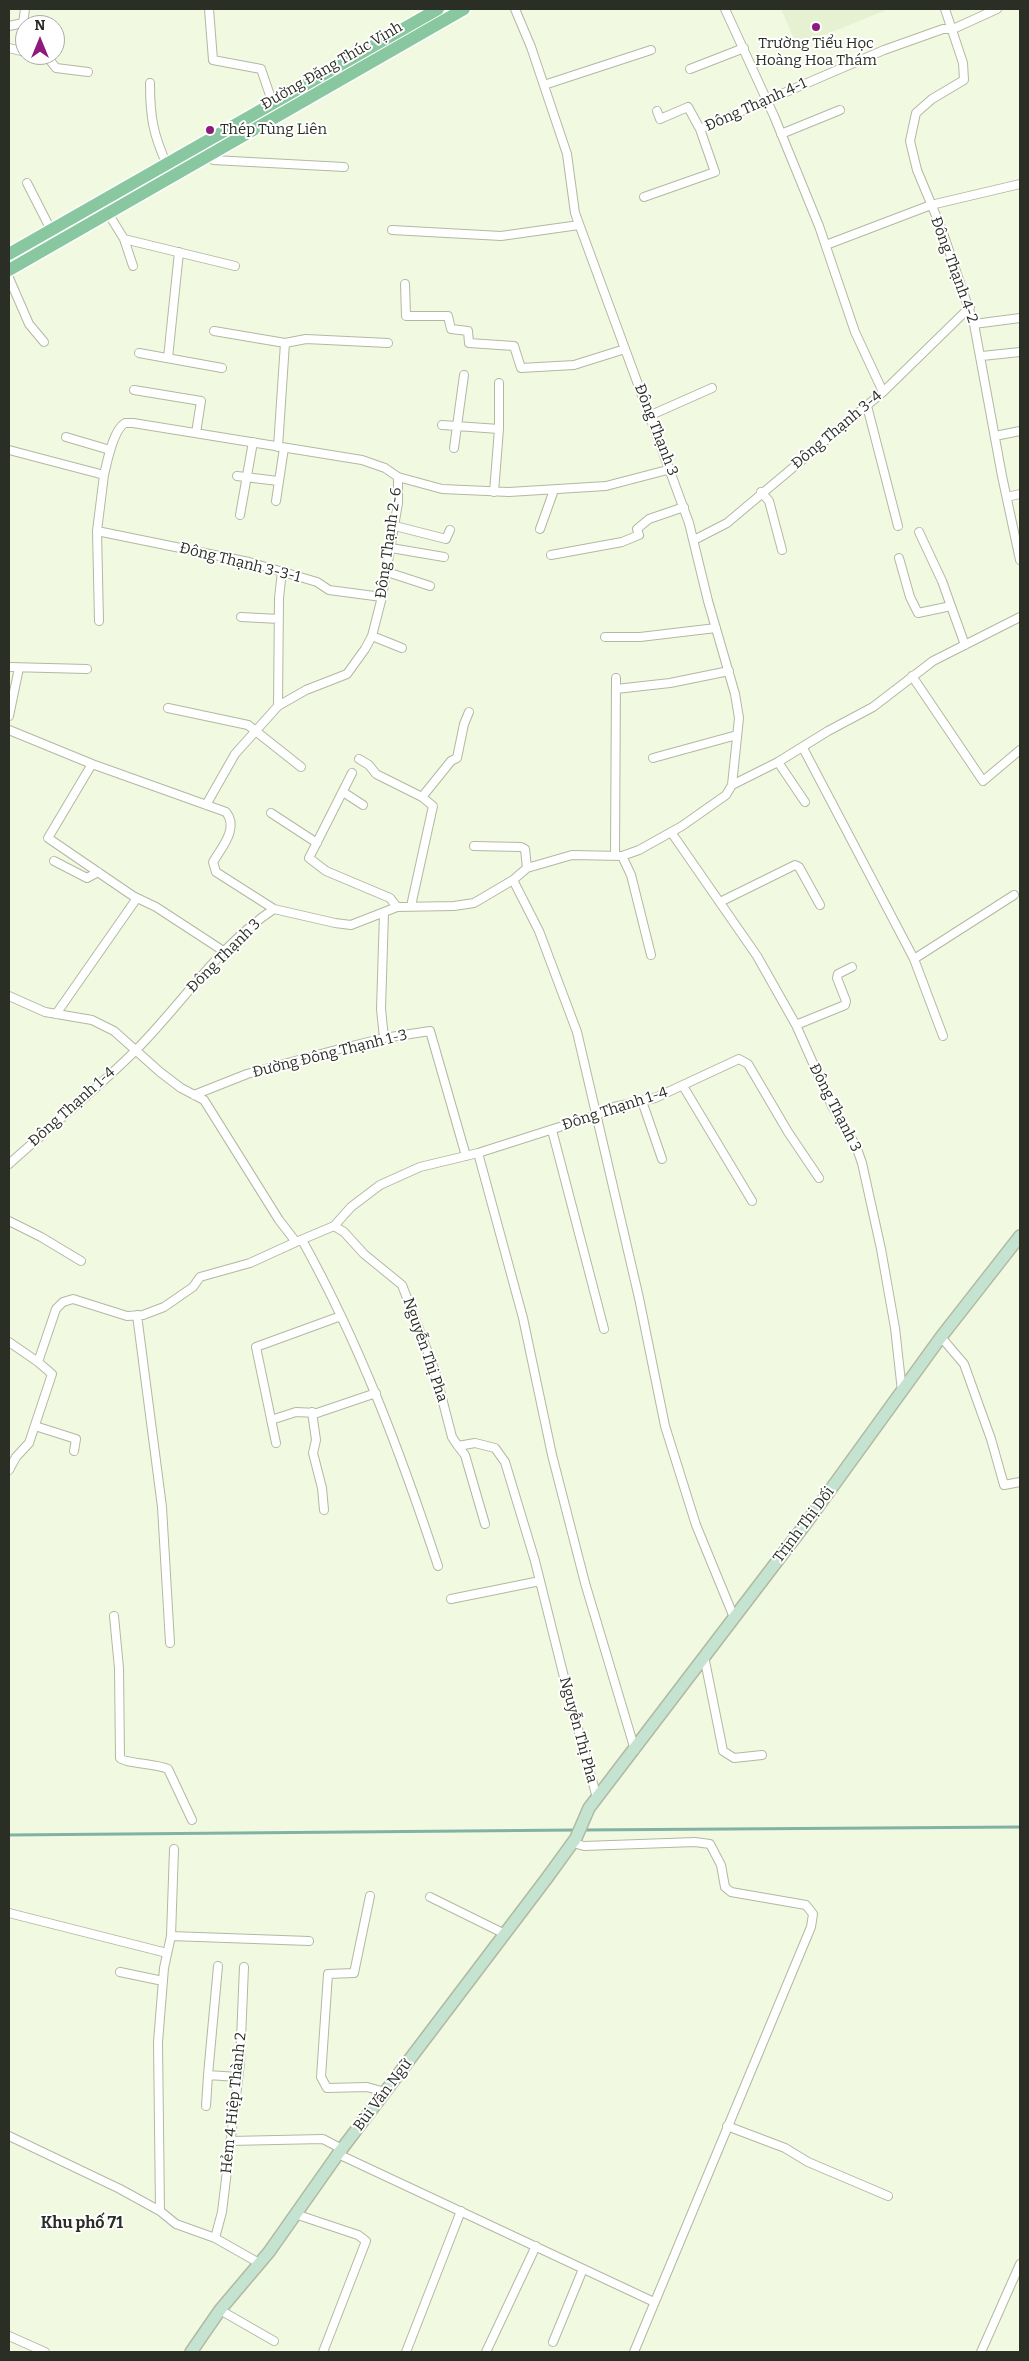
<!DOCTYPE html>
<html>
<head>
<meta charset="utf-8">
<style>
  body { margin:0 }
  #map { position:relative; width:1029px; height:2361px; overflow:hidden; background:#f1fae1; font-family:Bitter,serif }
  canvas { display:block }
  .frame { position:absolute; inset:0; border:10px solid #2b2e25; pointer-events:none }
  .north { position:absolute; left:15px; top:15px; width:50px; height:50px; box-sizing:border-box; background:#fff; border:1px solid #aaaba8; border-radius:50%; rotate:0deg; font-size:14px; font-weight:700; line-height:20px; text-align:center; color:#2b2e25 }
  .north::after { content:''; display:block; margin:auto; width:18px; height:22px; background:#8e1a7b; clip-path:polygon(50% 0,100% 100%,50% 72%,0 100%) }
</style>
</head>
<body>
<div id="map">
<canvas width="1029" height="2361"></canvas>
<div class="frame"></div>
<div class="north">N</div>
</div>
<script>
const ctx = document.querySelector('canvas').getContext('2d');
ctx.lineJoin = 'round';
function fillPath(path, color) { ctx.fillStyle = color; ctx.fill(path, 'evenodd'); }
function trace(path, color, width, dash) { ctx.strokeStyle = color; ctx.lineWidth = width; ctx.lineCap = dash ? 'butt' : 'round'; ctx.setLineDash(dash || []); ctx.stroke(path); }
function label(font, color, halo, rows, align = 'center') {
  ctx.font = font + ' Bitter,serif'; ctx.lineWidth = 4; ctx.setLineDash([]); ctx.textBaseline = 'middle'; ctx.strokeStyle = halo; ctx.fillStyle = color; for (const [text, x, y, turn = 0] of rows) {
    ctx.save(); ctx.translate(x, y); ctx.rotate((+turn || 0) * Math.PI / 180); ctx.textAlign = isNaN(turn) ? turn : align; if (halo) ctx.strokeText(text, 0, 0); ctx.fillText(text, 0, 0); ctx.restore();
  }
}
const built = new Path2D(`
  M 781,9 L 889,9 L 797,46 Z`);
const stream = new Path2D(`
  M 582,1830 L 1020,1827
  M 9,1835 L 576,1830`);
const street = new Path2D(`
  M 209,9 L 213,60 L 261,69 L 273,104
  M 725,9 L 774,116 L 819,226 L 855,332 L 883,392
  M 945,9 L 963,63 L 964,80 L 932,99 L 916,113 L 910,141 L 917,170 L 942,230 L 974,324 L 1002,476 L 1020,560
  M 9,26 L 23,23 L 25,9
  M 9,48 L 25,52
  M 34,55 L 49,59 L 56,68 L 88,72
  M 690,69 L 744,48
  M 150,83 C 150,117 153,134 167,165
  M 544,85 L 651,50
  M 657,111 L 660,119 L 688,107 L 700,129
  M 781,134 L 840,110
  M 210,155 L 213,160 L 344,167
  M 27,183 L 51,230
  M 644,197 L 715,172 L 700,129 L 884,50 L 943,29 L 953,29 L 997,9
  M 108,213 L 124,239 L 235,266
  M 392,230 L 501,236 L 579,225
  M 124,239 L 133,266
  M 826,245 L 931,205 L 1020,184
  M 9,278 L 29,324 L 44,342
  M 405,284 L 406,316 L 448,316 L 451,329 L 468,331 L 469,343 L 514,346 L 521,368 L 574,365 L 625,349
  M 974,324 L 1020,318
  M 214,331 L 285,343
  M 139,353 L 222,368
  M 982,356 L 1020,352
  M 168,358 L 179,252
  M 134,390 L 201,401 L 196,433
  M 867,406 L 898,526
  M 651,415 L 712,388
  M 442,425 L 499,429
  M 995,436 L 1020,431
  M 66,437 L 110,450
  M 278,447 L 285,343 L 306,339 L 388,343
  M 454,448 L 464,375
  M 9,450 L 104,475 L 97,531 L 99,621
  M 104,475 C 107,462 113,430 125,423 L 133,423 L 362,460 L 385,468 L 398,477 L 398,503 L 382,597 L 372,636 L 365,649 L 347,674 L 306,690 L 278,706 L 235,754 L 206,805
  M 237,476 L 278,481
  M 398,477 L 442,489 L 509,492 L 606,486 L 671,469
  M 494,492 L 499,429 L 499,383
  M 761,492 L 769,501 L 782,550
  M 1007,497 L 1020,494
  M 276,501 L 284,448
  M 240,515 L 253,442
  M 395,526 L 446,539 L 450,530
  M 540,529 L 554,490
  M 97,531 L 249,562 L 317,582 L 329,590 L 382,597
  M 919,532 L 942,581 L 965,645
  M 694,540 L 727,523 L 883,392 L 970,307
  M 391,548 L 444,557
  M 551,555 L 622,542 L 639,535 L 637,529 L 649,519 L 684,507
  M 899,558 L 910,597 L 918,613 L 951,606
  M 387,572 L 430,586
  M 241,617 L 279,619
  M 372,636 L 402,648
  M 605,637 L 640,637 L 716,628
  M 9,667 L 87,669
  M 912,676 L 983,781 L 1020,750
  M 616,689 L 670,683 L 729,671
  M 278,706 L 279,598 L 282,571
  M 168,708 L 248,725 L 301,767
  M 9,716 L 19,668
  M 9,730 L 92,764 L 226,812 C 239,828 222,847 213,862 L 216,872 L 274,909
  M 803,748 L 914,959 L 943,1036
  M 653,758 L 737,735
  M 359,759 L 369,765 L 376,774 L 422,797 L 433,806 L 411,906
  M 778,762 L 805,802
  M 92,764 L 48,838 L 133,896 L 156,907 L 225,952
  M 352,773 L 309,858 L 326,871 L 390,898 L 397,907
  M 732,785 L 778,762 L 828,731 L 873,707 L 933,661 L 1020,617
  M 343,792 L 363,805
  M 422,797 L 451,761 L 457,758 L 464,724 L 469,712
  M 271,813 L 317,843
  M 671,832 L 757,956 L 796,1025 L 832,1106 L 856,1146 L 862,1163 L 881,1249 L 895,1328 L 902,1391
  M 474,846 L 521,847 L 525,849 L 527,868
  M 615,856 L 616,678
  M 622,856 L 631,875 L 651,955
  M 54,861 L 87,878 L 98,872
  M 513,880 L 539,931 L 577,1032 L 639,1298 L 665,1426 L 696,1525 L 733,1615
  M 720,902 L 795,865 L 799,867 L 820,905
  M 384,913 L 381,1009 L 384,1038
  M 914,959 L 1014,895
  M 9,996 L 45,1012 L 92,1020 L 114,1031 L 160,1072 L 181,1088 L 204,1100 L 279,1220 L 296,1242 L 334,1226 L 344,1232 L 364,1254 L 402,1285 L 435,1371 L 452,1437 L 458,1446 L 475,1443 L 495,1448 L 505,1462 L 535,1561 L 565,1681 L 597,1798
  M 56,1014 L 137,898
  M 796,1025 L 845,1005 L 846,1001 L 837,978 L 838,974 L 852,967
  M 683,1086 L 752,1201
  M 194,1095 L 247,1074 L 332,1051 L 384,1038 L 430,1031 L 466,1156
  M 642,1101 L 662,1159
  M 552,1130 L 604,1329
  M 478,1153 L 523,1318 L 552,1455 L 585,1583 L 635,1750
  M 9,1164 C 51,1126 96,1090 136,1050 C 182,1004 219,945 274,909 L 335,923 L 351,925 L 397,907 L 454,906 L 474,903 L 513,880 L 527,868 L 572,855 L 622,856 L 639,850 L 682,826 L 726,795 L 732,785 L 739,718 L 735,694 L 708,601 L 689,523 L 575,213 L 567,154 L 531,47 L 515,9
  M 9,1221 L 41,1237 L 81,1261
  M 334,1226 L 351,1207 L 380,1185 L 420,1167 L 478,1153 L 597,1115 L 614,1107 L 655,1098 L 739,1059 L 748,1064 L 788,1132 L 819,1178
  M 302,1240 C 360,1344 401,1454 438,1566
  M 137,1315 L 162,1507 L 170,1643
  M 941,1337 L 964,1364 L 991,1439 L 1004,1485 L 1020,1482
  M 9,1342 L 38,1362 L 56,1309 L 63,1302 L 73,1299 L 127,1316 L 143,1315 L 164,1307 L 193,1287 L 200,1277 L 250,1263 L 296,1242
  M 312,1412 L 316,1440 L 313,1453 L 322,1488 L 324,1510
  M 271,1420 L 296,1412 L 317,1413 L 376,1393
  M 35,1426 L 76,1439 L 74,1451
  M 276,1443 L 256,1347 L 341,1316
  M 458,1446 L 465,1455 L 485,1524
  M 9,1470 L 16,1457 L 29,1443 L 52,1374 L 38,1362
  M 451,1599 L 540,1581
  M 114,1616 L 119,1668 L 120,1758 C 124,1763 157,1764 168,1769 L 192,1820
  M 704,1656 L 723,1751 L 734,1758 L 762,1755
  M 573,1843 L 584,1846 L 695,1842 L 710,1844 L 721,1865 L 725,1887 L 731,1892 L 806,1905 L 813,1914 L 811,1927 L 634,2352
  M 174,1849 L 171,1936 L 164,1968 L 158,2042 L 160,2211 L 176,2224 L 215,2238 L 259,2263
  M 370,1896 L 354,1973 L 328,1974 L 321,2077 L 327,2088 L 367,2087 L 385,2092
  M 430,1897 L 505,1934
  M 9,1913 L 167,1953
  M 171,1936 L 309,1941
  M 218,1966 L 208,2075 L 238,2077
  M 120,1972 L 163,1981
  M 206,2106 L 208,2075
  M 727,2126 L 785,2148 L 808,2162 L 888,2196
  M 9,2136 L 120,2189 L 160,2211
  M 230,2141 L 323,2139 L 342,2149
  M 338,2154 L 654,2302
  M 295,2214 L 358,2235 L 366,2241 L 323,2352
  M 215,2238 L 222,2212 L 240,2063 L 244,1967
  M 220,2310 L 274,2341
  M 9,2336 L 45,2352
  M 553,2342 L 583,2269
  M 406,2352 L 461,2211
  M 486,2352 L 536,2246
  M 981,2352 L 1020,2264`);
const secondary = new Path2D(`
  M 191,2352 L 220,2310 L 269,2252 L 338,2154 L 547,1878 L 576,1838 L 589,1808 L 807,1522 L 941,1337 L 1020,1236`);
const primary = new Path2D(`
  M 9,254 L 438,9
  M 9,270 L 464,9`);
const markers = [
  [816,27,5,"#8e1a7b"],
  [210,130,5,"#8e1a7b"]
];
const poiNames = [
  ["Trường Tiểu Học",816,44],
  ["Hoàng Hoa Thám",816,61],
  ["Thép Tùng Liên",220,130,"left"]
];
const streetNames = [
  ["Đường Đặng Thúc Vịnh",332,66,-30],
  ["Đông Thạnh 4-1",756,105,-24],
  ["Đông Thạnh 4-2",954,270,70],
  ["Đông Thạnh 3",656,430,69],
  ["Đông Thạnh 3-4",837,430,-40],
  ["Đông Thạnh 2-6",389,543,-82],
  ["Đông Thạnh 3-3-1",240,563,14],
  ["Đông Thạnh 3",224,956,-45],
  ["Đường Đông Thạnh 1-3",330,1054,-14],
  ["Đông Thạnh 1-4",72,1107,-42],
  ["Đông Thạnh 3",835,1108,63],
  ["Đông Thạnh 1-4",615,1109,-18],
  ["Nguyễn Thị Pha",425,1350,71],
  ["Trịnh Thị Dối",804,1525,-53],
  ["Nguyễn Thị Pha",578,1730,75],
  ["Bùi Văn Ngữ",383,2095,-53],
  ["Hẻm 4 Hiệp Thành 2",234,2103,-84]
];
const neighbourhoodNames = [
  ["Khu phố 71",82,2224]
];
fillPath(built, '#e6f1d1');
trace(stream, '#83b1a6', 3);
trace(street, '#b1b9a2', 10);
trace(secondary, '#b1b9a2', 14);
trace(primary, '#fff', 15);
trace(street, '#fff', 8);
trace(secondary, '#c4e3d0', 11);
trace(primary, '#89c7a0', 12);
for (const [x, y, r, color] of markers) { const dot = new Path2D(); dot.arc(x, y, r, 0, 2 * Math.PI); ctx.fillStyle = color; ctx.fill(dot); trace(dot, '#fff', 2); }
label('15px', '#2b2e25', '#fff', poiNames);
label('15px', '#2b2e25', '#fff', streetNames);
label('bold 16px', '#2b2e25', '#fff', neighbourhoodNames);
</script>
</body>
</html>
